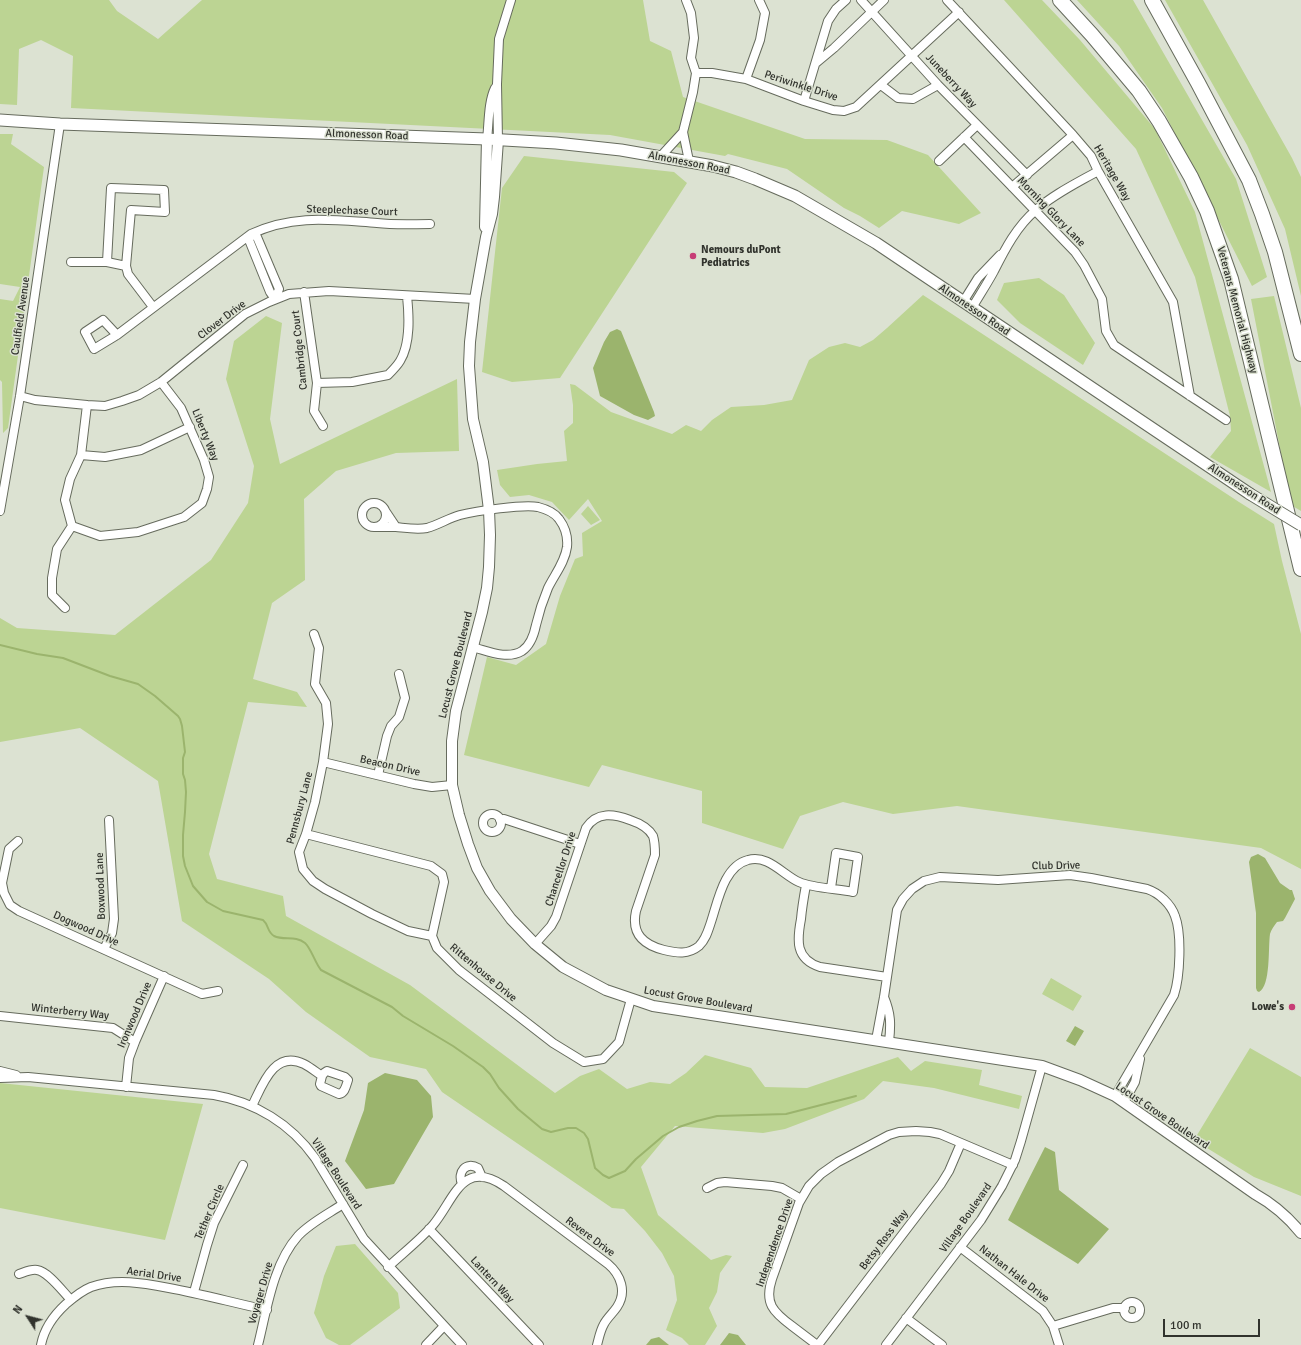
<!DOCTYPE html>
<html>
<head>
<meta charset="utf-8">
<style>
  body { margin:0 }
  #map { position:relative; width:1301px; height:1345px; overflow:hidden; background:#dce2d2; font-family:Signika,sans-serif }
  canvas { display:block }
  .north { position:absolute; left:8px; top:1297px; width:40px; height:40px; -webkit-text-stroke:3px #dce2d2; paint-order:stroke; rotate:306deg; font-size:11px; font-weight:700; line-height:16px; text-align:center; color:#31332d }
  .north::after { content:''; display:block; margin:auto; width:14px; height:18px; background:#31332d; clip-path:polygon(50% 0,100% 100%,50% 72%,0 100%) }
  .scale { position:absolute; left:1163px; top:1319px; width:97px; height:18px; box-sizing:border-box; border:2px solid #31332d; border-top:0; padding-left:5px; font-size:12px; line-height:14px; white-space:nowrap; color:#31332d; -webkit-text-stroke:3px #dce2d2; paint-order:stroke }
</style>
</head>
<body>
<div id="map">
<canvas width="1301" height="1345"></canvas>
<div class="north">N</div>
<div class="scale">100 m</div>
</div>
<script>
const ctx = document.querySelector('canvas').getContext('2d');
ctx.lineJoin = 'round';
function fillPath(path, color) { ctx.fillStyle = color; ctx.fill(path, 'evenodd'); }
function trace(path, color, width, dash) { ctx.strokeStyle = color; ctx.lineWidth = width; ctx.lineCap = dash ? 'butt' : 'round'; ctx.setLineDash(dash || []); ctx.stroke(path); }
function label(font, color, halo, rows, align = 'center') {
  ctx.font = font + ' Signika,sans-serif'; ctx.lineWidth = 3; ctx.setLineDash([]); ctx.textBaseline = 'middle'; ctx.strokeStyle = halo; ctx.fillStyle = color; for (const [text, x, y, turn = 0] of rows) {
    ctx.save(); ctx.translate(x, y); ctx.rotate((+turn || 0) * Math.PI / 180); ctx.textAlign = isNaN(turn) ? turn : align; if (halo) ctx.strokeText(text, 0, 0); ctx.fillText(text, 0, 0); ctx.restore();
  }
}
const green = new Path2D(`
  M 0,0 L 109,0 L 117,11 L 158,39 L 202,0 L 643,0 L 650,41 L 671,51 L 683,97 L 805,139 L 887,140 L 928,155 L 981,213 L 959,224 L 902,211 L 879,228 L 860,216 L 844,208 L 787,169 L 728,154 L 725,156 L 610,135 L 71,108 L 73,56 L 41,40 L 19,49 L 17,105 L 0,104 Z
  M 1004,0 L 1042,0 L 1080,40 L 1155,129 L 1195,212 L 1271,492 L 1210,457 L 1231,431 L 1230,416 L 1195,277 L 1136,149 Z
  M 1077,0 L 1133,0 L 1236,179 L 1267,277 L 1252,286 L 1162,108 L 1119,46 Z
  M 1165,0 L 1203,0 L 1292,158 L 1301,177 L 1301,296 L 1285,229 L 1247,145 Z
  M 0,134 L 13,134 L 11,144 L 44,167 L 8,428 L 3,433 L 2,382 L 0,380 L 0,299 L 13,301 L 20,287 L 0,284 Z
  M 524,156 L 674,172 L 687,183 L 560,378 L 512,382 L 482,372 L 502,188 Z
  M 1039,278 L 1064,295 L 1095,343 L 1083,365 L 1020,323 L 997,300 L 1004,283 Z
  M 923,295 L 1239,502 L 1274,524 L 1282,561 L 1301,634 L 1301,869 L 1261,848 L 957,806 L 893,814 L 843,802 L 800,816 L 783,849 L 702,823 L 702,791 L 602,765 L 589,787 L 464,755 L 487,657 L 516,665 L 546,644 L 560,596 L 575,559 L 583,556 L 582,533 L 602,521 L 588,499 L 569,520 L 552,502 L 529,495 L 510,497 L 500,485 L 497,470 L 537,464 L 567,461 L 564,431 L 573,423 L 573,405 L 570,384 L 575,385 L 611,412 L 672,434 L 686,425 L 701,431 L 712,420 L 731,407 L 764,405 L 792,400 L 809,360 L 829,347 L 845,343 L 860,347 L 873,340 L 887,328 Z
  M 1274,296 L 1301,408 L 1301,511 L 1291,505 L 1251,299 Z
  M 266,316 L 282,323 L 270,419 L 280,464 L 457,379 L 459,451 L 396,453 L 336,471 L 304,499 L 305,580 L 272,603 L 253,679 L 297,692 L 307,707 L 248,702 L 209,854 L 217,879 L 283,896 L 286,916 L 410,985 L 555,1093 L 580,1076 L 599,1069 L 627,1089 L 650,1082 L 670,1084 L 686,1073 L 705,1055 L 751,1068 L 765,1087 L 807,1088 L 898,1057 L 911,1071 L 925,1061 L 982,1070 L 979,1085 L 1022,1096 L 1019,1109 L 934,1088 L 883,1081 L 864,1099 L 785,1129 L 763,1133 L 675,1126 L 641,1167 L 658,1215 L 711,1260 L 726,1255 L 732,1256 L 720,1273 L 717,1292 L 709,1308 L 717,1326 L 705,1345 L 689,1345 L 682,1338 L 666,1330 L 677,1300 L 674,1276 L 662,1253 L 645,1231 L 624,1209 L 612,1208 L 442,1092 L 426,1069 L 370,1057 L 306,1012 L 269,979 L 182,921 L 158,781 L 80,728 L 0,742 L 0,618 L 17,628 L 115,635 L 211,560 L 248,503 L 254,466 L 226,379 L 234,341 Z
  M 588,506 L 600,520 L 591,525 L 581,514 Z
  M 1051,978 L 1082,996 L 1073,1011 L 1042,994 Z
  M 1250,1048 L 1301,1077 L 1301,1196 L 1254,1177 L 1194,1140 Z
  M 0,1083 L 203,1104 L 165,1240 L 0,1208 Z
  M 355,1244 L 398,1293 L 400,1308 L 350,1345 L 339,1345 L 326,1338 L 314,1313 L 324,1276 L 336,1246 Z`);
const water = new Path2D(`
  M 617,329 L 621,331 L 654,412 L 655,416 L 648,420 L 634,415 L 600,396 L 593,368 L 604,342 L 610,332 Z
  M 1258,854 L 1265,858 L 1280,883 L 1290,890 L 1292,890 L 1295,899 L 1285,918 L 1283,921 L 1277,922 C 1274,926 1271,930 1270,934 C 1268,947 1271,986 1259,992 L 1257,991 L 1256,988 L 1256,913 L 1249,862 L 1251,857 Z
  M 1075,1026 L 1084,1031 L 1075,1046 L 1066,1041 Z
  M 385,1073 L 417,1080 L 431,1096 L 433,1117 L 394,1184 L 366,1189 L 345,1161 L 364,1110 L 368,1083 Z
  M 1045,1147 L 1055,1152 L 1059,1190 L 1109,1229 L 1078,1264 L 1008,1220 Z
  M 729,1333 L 738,1335 L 746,1345 L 720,1345 Z
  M 659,1337 L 669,1345 L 646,1345 L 651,1339 Z`);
const stream = new Path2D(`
  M 0,645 L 37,654 L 63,658 L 110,676 L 138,684 L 155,696 L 178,716 L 180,719 L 182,726 L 185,752 L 183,758 L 183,774 L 185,780 L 186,792 L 185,812 L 183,835 L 183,856 L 185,866 L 193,886 L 207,902 L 223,911 L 263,920 C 269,925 267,932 274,936 C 284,941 295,935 305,943 C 311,948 315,963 321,970 L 392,1007 L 403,1016 L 453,1046 L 483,1067 L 490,1074 L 499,1088 L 518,1109 L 542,1129 L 551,1132 L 568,1128 L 576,1128 L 584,1133 L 588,1139 L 595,1168 L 603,1175 L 609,1178 L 625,1171 L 636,1159 L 663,1136 L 679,1127 L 697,1121 L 717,1116 L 786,1114 L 856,1096`);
const minor = new Path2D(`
  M 686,0 L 691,13 L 694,38 L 691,58 L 696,73 L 693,92 L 683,132 L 689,161
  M 861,0 L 938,85 L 1027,175
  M 947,0 L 1073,135 L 1091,156 L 1098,171 L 1173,302 L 1190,396
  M 816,63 L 834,48 L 884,0
  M 696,73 L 712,73 L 746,79 L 804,101 L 833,110 L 844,111 L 856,107 L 959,12
  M 746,79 L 760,40 L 765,13 L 759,0
  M 881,85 L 898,98 L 913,99 L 938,85
  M 804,101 L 828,21 L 836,9 L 846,0
  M 964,137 L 1075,252 L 1084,265 L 1102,299 L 1106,331 L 1114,345 L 1226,420
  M 487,139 C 489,124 488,102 495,88
  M 498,140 L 497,84 L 499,39 L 511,0
  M 661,156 L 683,132
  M 939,161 L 977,125
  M 1012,187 L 1073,135
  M 251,234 L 257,237 L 279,289 L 275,299 L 270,292 L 249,240 Z
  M 71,262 L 107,262 L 126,266
  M 107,262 L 111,188 L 164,190 L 165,212 L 131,210 L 126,266 L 128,274 L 153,307
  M 304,292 L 317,383 L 314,411 L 323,426
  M 963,302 L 978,278 L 1000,255
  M 972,308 C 979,296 987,284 994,271 C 1005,249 1017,226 1036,210 C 1054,194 1077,183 1098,171
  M 117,335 L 103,320 L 85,332 L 94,349 L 117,335 L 251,234 C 294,214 332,220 377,223 C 395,225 412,224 430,224
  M 317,383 L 352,382 L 388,375 C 392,371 397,366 400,361 C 411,343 409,315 407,296
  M 20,396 L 35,400 L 87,405 L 105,406 L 122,401 L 139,395 L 161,382 L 245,314 L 269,302 L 289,294 L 329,291 L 475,299
  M 87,405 L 81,455 L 70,479 L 65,500 L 72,526 L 100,536 L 138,532 L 184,517 L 202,503 L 207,489 L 209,477 L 204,460 L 181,408 L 161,382
  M 81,455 L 105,457 L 141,450 L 190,427
  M362 515a12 12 0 1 1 24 0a12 12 0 1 1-24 0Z
  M 0,511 L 20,396 L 60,124
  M 377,527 L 396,527 L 386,512
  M 396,527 C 406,528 417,530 427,528 C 438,525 449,518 460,515 C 476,511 524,504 538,507 C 546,509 554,512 559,519 C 565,527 568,537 567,547 C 565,562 555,574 548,588 C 543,600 539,612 536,625 C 534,635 531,645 522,651 C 507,660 488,651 472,647
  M 65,608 L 52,595 L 52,578 L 57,549 L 72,526
  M 314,634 L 319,648 L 315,684 L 326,703 L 328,724 L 323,762 L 315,802 L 306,834 L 299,852 L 303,869 L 313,881 L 325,889 L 372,914 L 408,931 L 432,936
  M 323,762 L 414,784 L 432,787 L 452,785
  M 378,775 L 387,736 L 391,726 L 399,717 L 405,698 L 399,674
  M483 823a9 9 0 1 1 18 0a9 9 0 1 1-18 0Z
  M 500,820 L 504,819 L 580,844
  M 306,834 L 431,866 L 442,874 L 444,882 L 432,936 L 437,948 L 459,970 L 553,1043 L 584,1062 L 603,1059 L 619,1042 L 631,999
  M 18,841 L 9,849 L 2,883 L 4,893 L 10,905 L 19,911 L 202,994 L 218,991
  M 806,885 C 804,896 802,907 801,919 C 797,940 795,959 820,967 L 887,977
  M 535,944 L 551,926 L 556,917 L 586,828 C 597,811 614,814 630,820 C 639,823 648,827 653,836 C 655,842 655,848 655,855 L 636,911 C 631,934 644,945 664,950 C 677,953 688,955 699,946 C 706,939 708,931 711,922 C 718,901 724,866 748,860 C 768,854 783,875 799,882 C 812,888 839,889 853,892 L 858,857 L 836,853 L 831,888
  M 104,949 L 112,933 L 114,919 L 109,820
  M 884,997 C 891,1014 891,1024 889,1042
  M 0,1016 L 113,1028 L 135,1042
  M 876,1040 L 884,997 L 897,910 L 903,899 L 912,889 L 924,881 L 940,877 L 998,880 L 1070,875 L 1091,878 L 1147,889 C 1159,893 1171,904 1175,916 C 1182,934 1180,977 1174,995 L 1115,1096
  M 0,1071 L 16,1075
  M 0,1078 L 28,1077 L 214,1095 C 255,1102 291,1124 315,1158 L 364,1239 L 462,1345
  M 126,1087 L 129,1058 L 135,1042 L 164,976
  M 1124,1102 L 1135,1082 L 1140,1059
  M 252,1106 C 262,1086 274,1049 304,1064 C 310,1067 316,1072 322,1076 L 324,1073 L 327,1071 L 345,1077 L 348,1080 C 346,1086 345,1093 339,1094 L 321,1086 L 320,1084 L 322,1076
  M 462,1184 C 457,1172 466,1161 478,1168 L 482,1177
  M 707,1188 L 717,1183 L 725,1182 L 772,1186 L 782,1188 L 801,1199
  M 429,1229 L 539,1345
  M 960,1247 L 1043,1311 L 1053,1326 L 1059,1345
  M 388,1267 C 403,1253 420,1240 433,1225 C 454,1200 462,1158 504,1186 L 608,1264 C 621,1275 627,1292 617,1307 C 613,1313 607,1318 604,1324 C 600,1331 599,1338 597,1345
  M 19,1274 C 25,1272 31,1269 37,1270 C 49,1272 63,1292 71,1300
  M 194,1292 L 207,1245 L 214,1223 L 243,1165
  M1124 1310a8 8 0 1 1 16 0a8 8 0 1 1-16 0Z
  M 906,1318 L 942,1345
  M 1053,1326 L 1113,1308 L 1125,1308
  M 41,1345 C 44,1329 54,1315 66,1304 C 73,1298 81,1291 91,1287 C 116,1278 143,1283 169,1288 C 202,1294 234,1303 267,1310
  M 258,1345 C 267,1309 273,1264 298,1236 C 310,1223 328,1214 343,1204
  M 426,1345 L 444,1326
  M 817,1345 C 809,1339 800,1332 792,1326 C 773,1312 764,1303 772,1279 L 799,1203 L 809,1186 L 821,1174 L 838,1162 L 889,1135 L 899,1132 L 916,1131 L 930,1132 L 940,1134 L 1013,1165
  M 818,1345 L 941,1184 L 949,1171 L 961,1143
  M 886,1345 L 981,1220 L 1002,1186 L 1015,1160 L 1021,1141 L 1042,1066`);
const tertiary = new Path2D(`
  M 498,140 L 494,197 L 492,214 L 486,237 L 475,299 L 470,342 L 469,366 L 473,419 L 483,462 L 489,510 L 490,535 L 489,567 L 487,588 L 482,612 L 456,711 L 452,741 L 452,785 L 459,815 L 468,844 L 477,868 L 490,891 L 511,919 L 535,944 L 563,967 L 606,990 L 653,1006 L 1042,1066 L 1080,1080 L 1115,1096 L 1255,1194 C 1273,1204 1288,1217 1301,1233
  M 485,227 L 487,139`);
const secondary = new Path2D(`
  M 0,120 L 60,124 L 487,139 L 556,143 L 621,150 L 713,166 L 736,172 L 755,179 L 795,196 L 876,243 L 1250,494`);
const motorway = new Path2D(`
  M 1060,0 L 1092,35 L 1139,91 L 1159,121 L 1191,177 L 1207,211 L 1231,279 L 1301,569
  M 1152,0 L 1198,83 L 1249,180 L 1262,214 L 1275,252 L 1301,354`);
const secondaryBridge = new Path2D(`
  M 1250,494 L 1301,525`);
const markers = [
  [693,256,4,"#c73d76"],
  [1292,1007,4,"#c73d76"]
];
const streetNames = [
  ["Juneberry Way",951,81,47],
  ["Periwinkle Drive",801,86,18],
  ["Almonesson Road",367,135,2],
  ["Almonesson Road",689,163,11],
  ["Heritage Way",1112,173,60],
  ["Steeplechase Court",352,211,2],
  ["Morning Glory Lane",1051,212,46],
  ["Almonesson Road",974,310,34],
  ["Veterans Memorial Highway",1237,310,75],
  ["Caulfield Avenue",21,316,-82],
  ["Clover Drive",222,320,-37],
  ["Cambridge Court",300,350,-96],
  ["Liberty Way",205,435,68],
  ["Almonesson Road",1244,489,33],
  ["Locust Grove Boulevard",456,665,-76],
  ["Beacon Drive",390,766,13],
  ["Pennsbury Lane",300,808,-75],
  ["Club Drive",1056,866,-1],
  ["Chancellor Drive",561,869,-72],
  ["Boxwood Lane",101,886,-92],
  ["Dogwood Drive",86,929,24],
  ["Rittenhouse Drive",483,973,40],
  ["Locust Grove Boulevard",698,1000,10],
  ["Winterberry Way",70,1012,6],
  ["Ironwood Drive",135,1015,-67],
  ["Locust Grove Boulevard",1162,1116,34],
  ["Village Boulevard",336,1174,57],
  ["Tether Circle",210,1212,-67],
  ["Village Boulevard",966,1218,-55],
  ["Revere Drive",590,1237,37],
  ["Betsy Ross Way",884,1240,-53],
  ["Independence Drive",775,1243,-71],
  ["Nathan Hale Drive",1014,1274,38],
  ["Aerial Drive",154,1275,8],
  ["Lantern Way",492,1280,47],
  ["Voyager Drive",261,1293,-74]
];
const poiNames = [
  ["Nemours duPont",701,250],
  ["Pediatrics",701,263],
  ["Lowe's",1284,1007,"right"]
];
fillPath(green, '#bcd493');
fillPath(water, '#9bb46d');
trace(stream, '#9bb46d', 2);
trace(minor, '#666b5d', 10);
trace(tertiary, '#666b5d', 12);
trace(secondary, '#666b5d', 13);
trace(motorway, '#666b5d', 16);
trace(minor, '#fff', 8);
trace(tertiary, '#fff', 10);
trace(secondary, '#fff', 11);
trace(motorway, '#fff', 14);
trace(secondaryBridge, '#666b5d', 13, []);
trace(secondaryBridge, '#fff', 11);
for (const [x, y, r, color] of markers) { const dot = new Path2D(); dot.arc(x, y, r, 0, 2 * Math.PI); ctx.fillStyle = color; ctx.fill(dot); trace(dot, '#dce2d2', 1.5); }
label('11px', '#31332d', '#dce2d2', streetNames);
label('bold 11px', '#31332d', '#dce2d2', poiNames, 'left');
</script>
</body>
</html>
